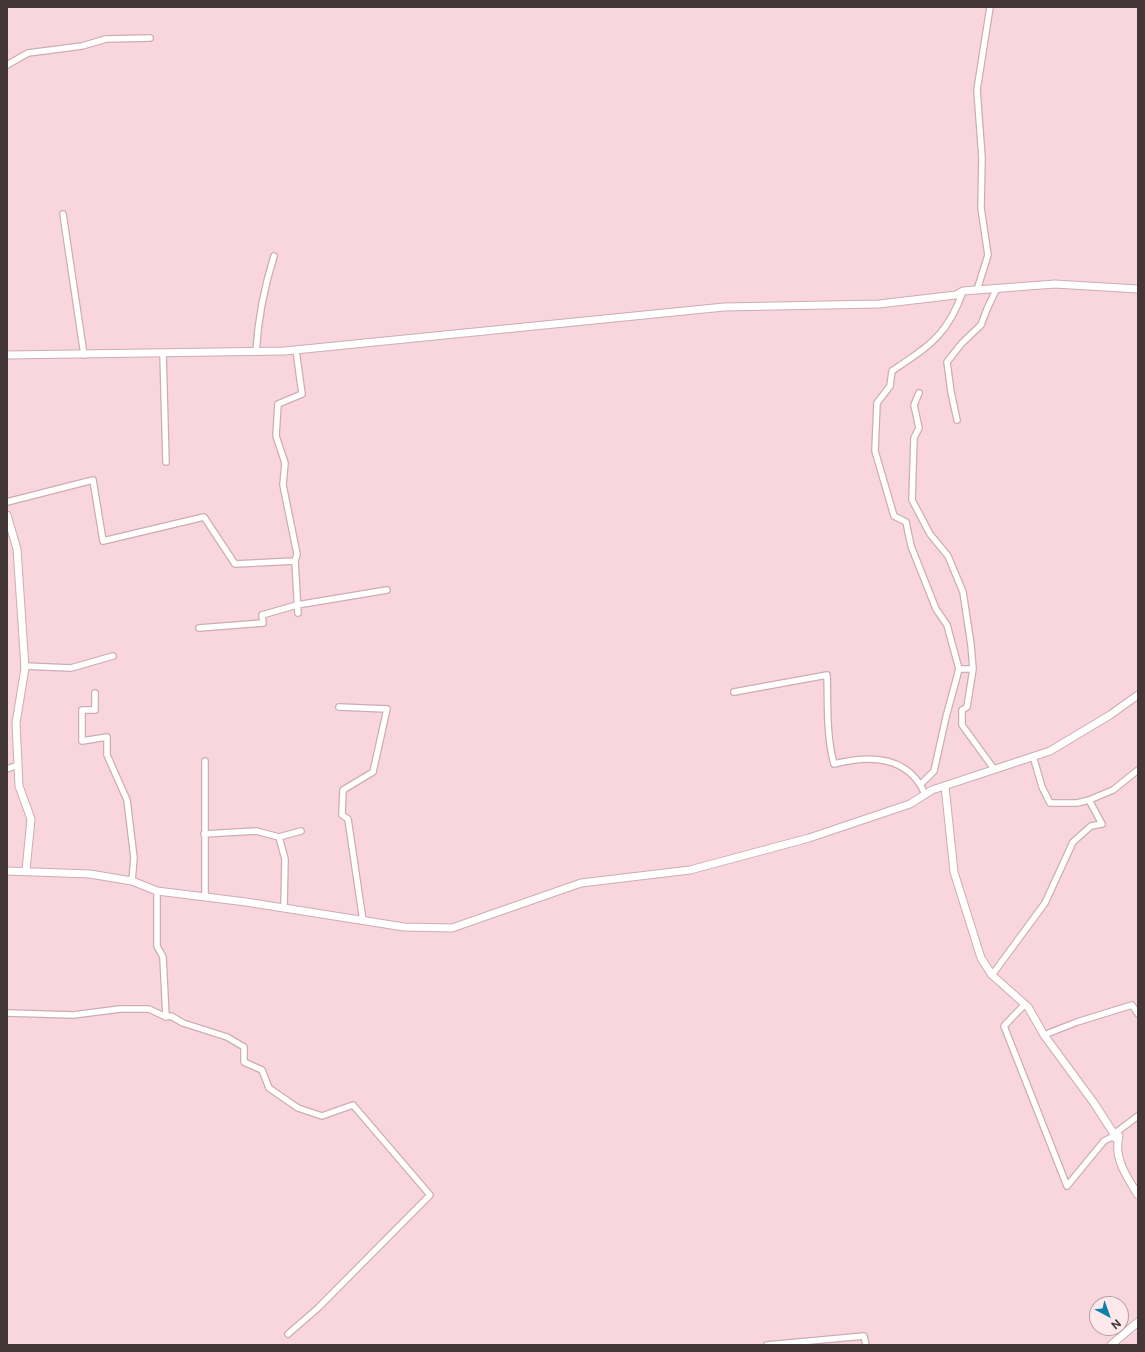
<!DOCTYPE html>
<html>
<head>
<meta charset="utf-8">
<style>
  body { margin:0 }
  #map { position:relative; width:1145px; height:1352px; overflow:hidden; background:#f9d6de; font-family:"Public Sans",sans-serif }
  canvas { display:block }
  .frame { position:absolute; inset:0; border:8px solid #433639; pointer-events:none }
  .north { position:absolute; left:1089px; top:1296px; width:40px; height:40px; box-sizing:border-box; background:#fde8ec; border:1px solid #b3a1a4; border-radius:50%; rotate:139deg; font-size:11px; font-weight:700; line-height:16px; text-align:center; color:#433639 }
  .north::after { content:''; display:block; margin:auto; width:14px; height:18px; background:#0b83a8; clip-path:polygon(50% 0,100% 100%,50% 72%,0 100%) }
</style>
</head>
<body>
<div id="map">
<canvas width="1145" height="1352"></canvas>
<div class="frame"></div>
<div class="north">N</div>
</div>
<script>
const ctx = document.querySelector('canvas').getContext('2d');
ctx.lineJoin = 'round';
function trace(path, color, width, dash) { ctx.strokeStyle = color; ctx.lineWidth = width; ctx.lineCap = dash ? 'butt' : 'round'; ctx.setLineDash(dash || []); ctx.stroke(path); }
const minor = new Path2D(`
  M 7,65 L 28,53 L 82,46 L 106,39 L 150,38
  M 63,214 L 84,355
  M 977,290 L 988,255 L 981,208 L 982,158 L 977,90 L 990,7
  M 296,350 L 302,394 L 278,404 L 276,436 L 285,463 L 283,485 L 297,554 L 295,561 L 298,613
  M 256,352 C 258,319 264,288 274,256
  M 163,353 L 166,462
  M 919,393 L 914,405 L 919,428 L 914,438 L 912,500 L 930,534 L 948,556 L 963,592 L 971,645 L 973,669
  M 957,420 L 951,392 L 947,362 L 962,343 L 981,325 L 987,309 L 997,288
  M 7,502 L 93,480 L 103,541 L 204,517 L 235,564 L 295,561
  M 199,628 L 263,623 L 262,615 L 297,605 L 387,590
  M 24,666 L 71,668 L 113,656
  M 959,669 L 973,669 L 967,707 L 962,710 L 962,725 L 994,769
  M 734,692 L 827,675 C 828,704 826,735 834,764 C 870,755 908,755 925,794
  M 95,693 L 95,710 L 82,710 L 82,741 L 107,737 L 107,755 L 127,800 L 134,858 L 132,881
  M 339,707 L 387,709 L 373,772 L 343,790 L 342,815 L 348,819 L 363,921
  M 1033,756 L 1042,787 L 1050,803 L 1077,803 L 1089,800
  M 7,769 L 18,765
  M 921,784 L 934,771 L 946,717 L 959,669 L 947,625 L 936,609 L 911,546 L 906,522 L 894,516 L 875,451 L 877,403 L 890,386 L 892,371 C 929,346 948,335 963,291
  M 204,834 L 256,831 L 279,837 L 301,831
  M 279,837 L 285,859 L 284,908
  M 157,891 L 157,946 L 163,957 L 166,1017
  M 205,897 L 205,761
  M 992,975 L 1045,903 L 1073,842 L 1091,826 L 1102,824 L 1089,800 L 1113,790 L 1138,770
  M 1025,1004 L 1004,1026 L 1067,1186 L 1104,1141 L 1112,1137 L 1118,1140
  M 7,1013 L 73,1015 L 120,1009 L 149,1009 L 166,1017 L 171,1016 L 183,1023 L 227,1037 L 244,1047 L 244,1062 L 262,1070 L 269,1088 L 298,1108 L 322,1116 L 353,1105 L 430,1195 L 318,1308 L 288,1334
  M 1044,1035 L 1077,1022 L 1132,1005 L 1138,1014
  M 1114,1134 L 1138,1116
  M 767,1345 L 864,1336 L 866,1345`);
const tertiary = new Path2D(`
  M 7,355 L 285,351 L 724,307 L 879,304 L 956,295 L 963,291 L 1055,284 L 1138,289
  M 7,515 L 17,549 L 25,668 L 16,723 L 19,786 L 31,819 L 26,870
  M 945,786 L 954,872 L 981,958 L 992,975 L 1028,1007 L 1044,1035 L 1094,1103 L 1114,1134 L 1119,1136 C 1113,1158 1127,1177 1138,1195
  M 7,871 L 90,874 L 132,881 L 157,891 L 246,902 L 404,927 L 452,928 L 581,883 L 690,870 L 809,838 L 910,804 L 932,790 L 1050,751 L 1110,715 L 1138,695
  M 1111,1345 L 1138,1322`);
trace(minor, '#ceacb3', 8);
trace(tertiary, '#ceacb3', 9);
trace(minor, '#fff', 5.5);
trace(tertiary, '#fff', 7);
</script>
</body>
</html>
